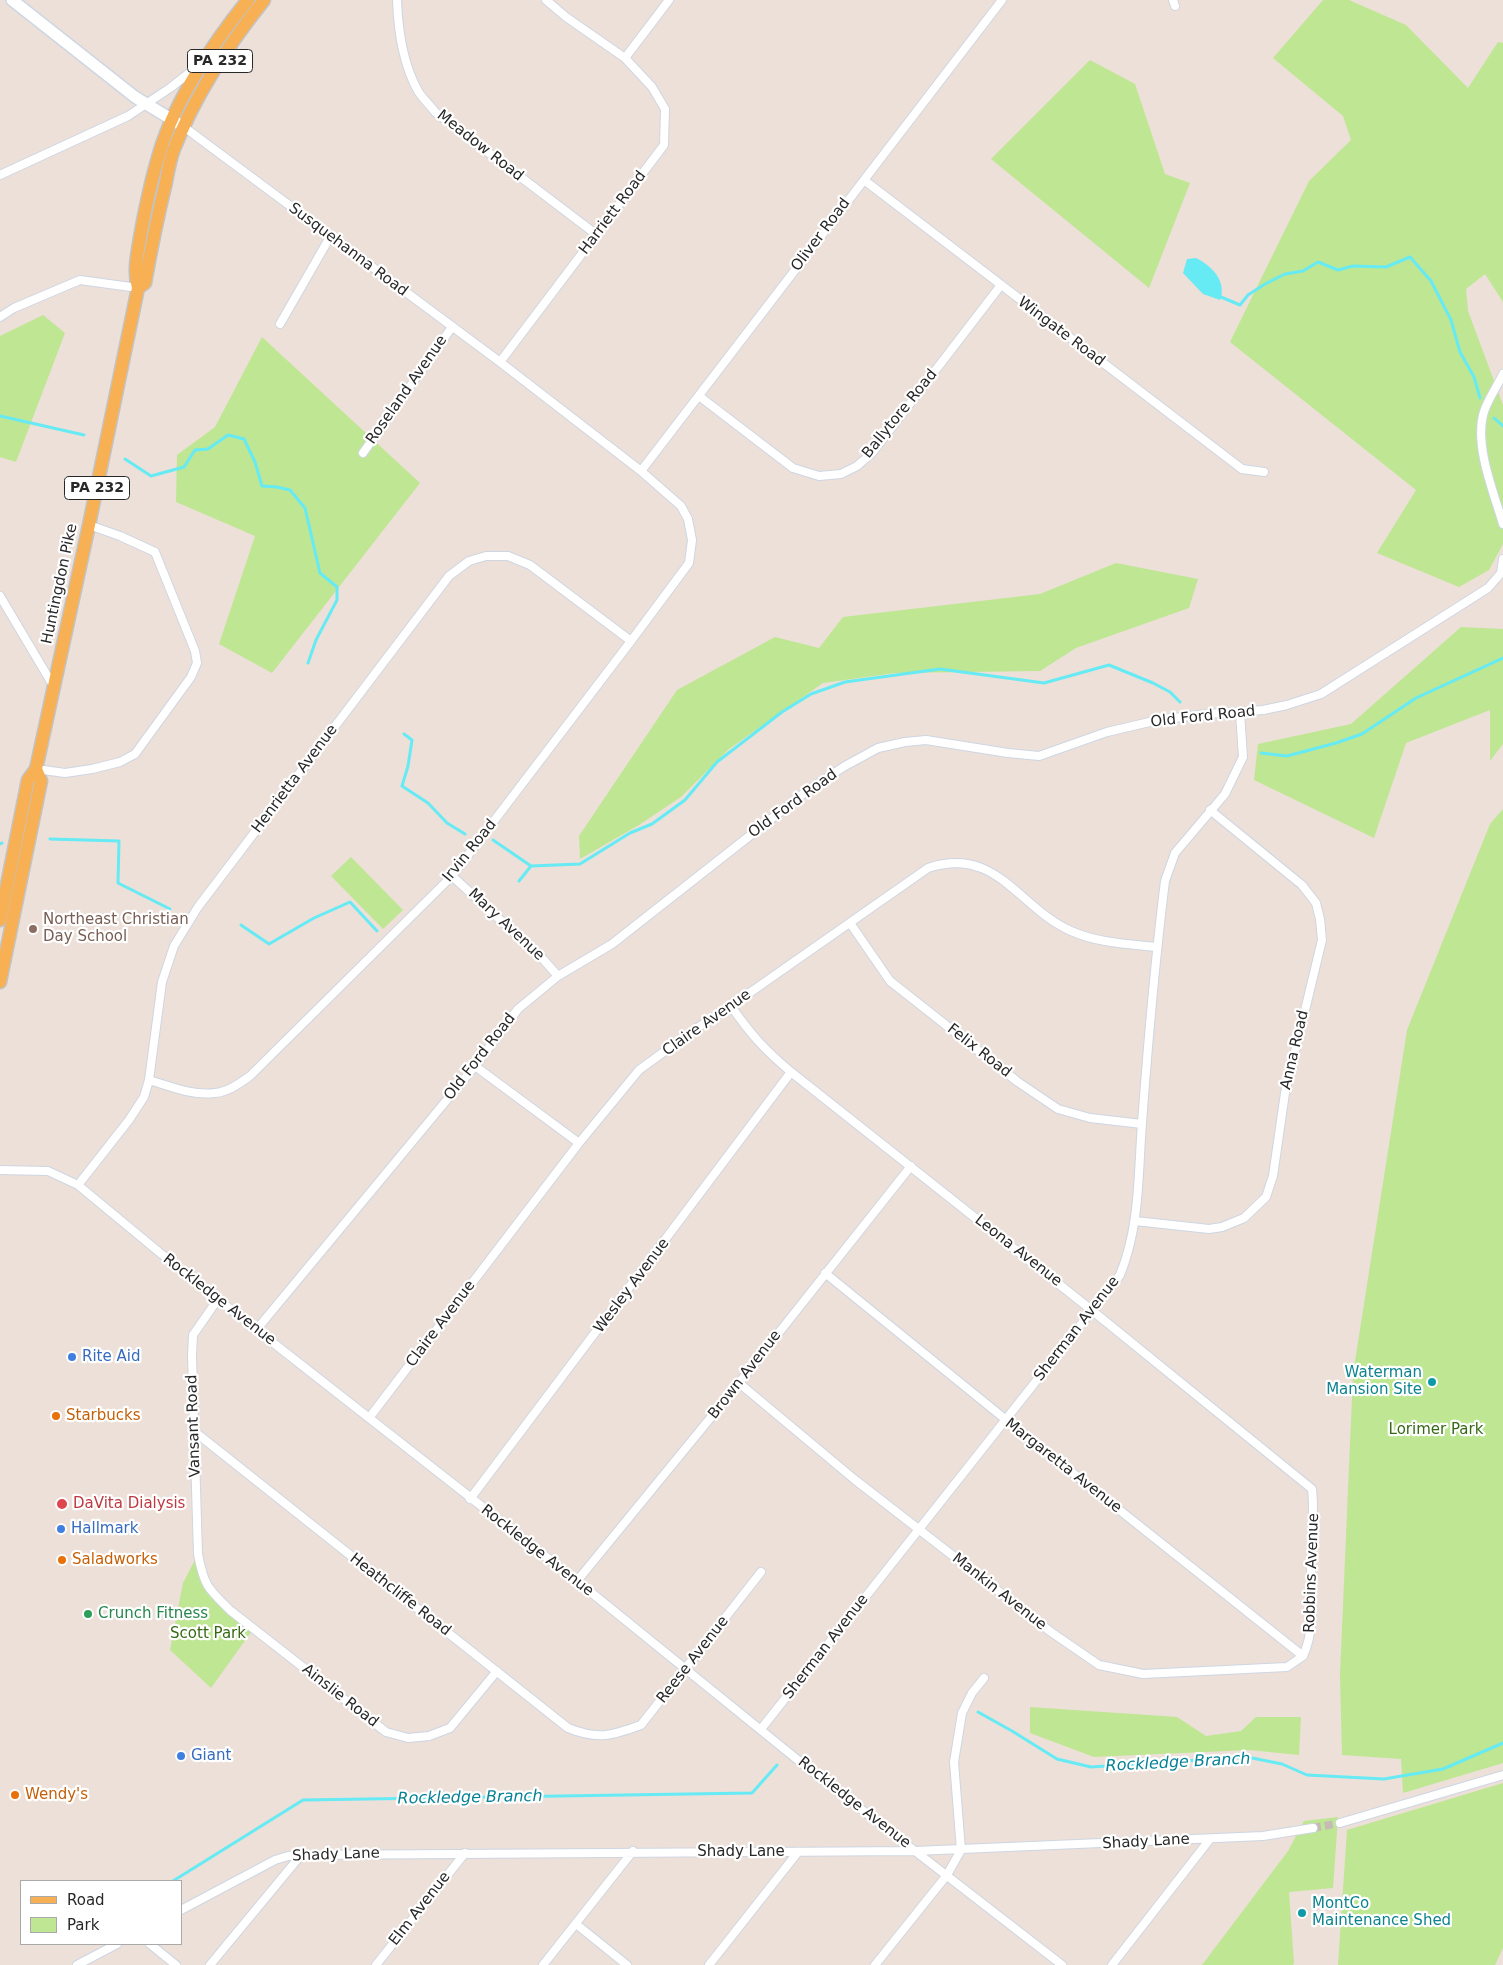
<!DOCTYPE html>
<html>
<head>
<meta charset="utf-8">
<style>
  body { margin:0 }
  #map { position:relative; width:1503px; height:1965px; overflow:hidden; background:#ece0d9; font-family:"DejaVu Sans",sans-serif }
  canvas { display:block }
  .legend { position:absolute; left:20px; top:1880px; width:162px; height:65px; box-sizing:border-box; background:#fff; border:1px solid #a9a9a9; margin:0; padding:6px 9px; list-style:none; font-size:15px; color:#282828 }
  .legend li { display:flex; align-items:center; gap:10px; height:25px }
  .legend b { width:25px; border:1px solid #a9a9a9 }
</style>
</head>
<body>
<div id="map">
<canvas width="1503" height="1965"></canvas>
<ul class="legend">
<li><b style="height:6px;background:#f7b053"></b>Road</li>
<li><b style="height:14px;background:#bfe692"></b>Park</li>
</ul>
</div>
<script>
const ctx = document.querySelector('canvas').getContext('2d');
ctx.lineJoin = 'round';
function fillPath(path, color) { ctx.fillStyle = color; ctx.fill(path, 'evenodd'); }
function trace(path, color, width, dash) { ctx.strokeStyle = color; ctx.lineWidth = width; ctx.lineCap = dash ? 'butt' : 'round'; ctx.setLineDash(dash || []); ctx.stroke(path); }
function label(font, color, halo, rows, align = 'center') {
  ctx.font = font + ' "DejaVu Sans",sans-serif'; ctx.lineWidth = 4.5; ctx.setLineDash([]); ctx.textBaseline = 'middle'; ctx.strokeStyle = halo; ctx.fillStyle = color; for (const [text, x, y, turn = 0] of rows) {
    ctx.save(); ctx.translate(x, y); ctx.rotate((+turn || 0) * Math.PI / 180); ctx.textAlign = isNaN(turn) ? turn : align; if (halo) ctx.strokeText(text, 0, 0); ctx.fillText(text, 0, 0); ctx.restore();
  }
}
const green = new Path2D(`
  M 1323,0 L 1349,0 L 1406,25 L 1468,88 L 1498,42 L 1503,43 L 1503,302 L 1485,274 L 1466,289 L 1468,311 L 1503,405 L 1503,544 L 1489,570 L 1459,587 L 1377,553 L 1416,490 L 1230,342 L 1309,181 L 1351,140 L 1343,116 L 1273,58 Z
  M 1090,60 L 1135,84 L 1165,174 L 1190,183 L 1149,288 L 991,159 Z
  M 43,315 L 65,333 L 16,462 L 0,457 L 0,336 Z
  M 262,337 L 420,483 L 272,673 L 219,644 L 255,536 L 176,502 L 177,455 L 215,427 Z
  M 1116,563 L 1198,579 L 1189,608 L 1076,648 L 1040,671 L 895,673 L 823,683 L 729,749 L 681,797 L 639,825 L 580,859 L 579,836 L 677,690 L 775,637 L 819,648 L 843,617 L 1040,594 Z
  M 1461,627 L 1503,629 L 1503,744 L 1490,761 L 1490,710 L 1406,743 L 1374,838 L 1254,780 L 1258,744 L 1351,724 Z
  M 1503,809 L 1503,1763 L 1403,1793 L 1401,1759 L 1342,1755 L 1340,1675 L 1353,1374 L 1407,1030 L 1490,824 Z
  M 351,857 L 403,910 L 383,929 L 331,876 Z
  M 198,1554 L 209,1590 L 254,1628 L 211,1688 L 170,1650 L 183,1583 Z
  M 1030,1707 L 1177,1717 L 1206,1736 L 1241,1731 L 1256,1717 L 1301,1717 L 1299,1755 L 1249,1750 L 1094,1757 L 1030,1733 Z
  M 1503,1783 L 1503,1948 L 1495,1965 L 1338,1965 L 1347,1830 Z
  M 1338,1817 L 1333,1888 L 1289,1892 L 1294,1963 L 1293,1965 L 1202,1965 L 1288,1851 L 1304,1821 Z`);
const water = new Path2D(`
  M 1196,258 C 1212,266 1227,281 1220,300 L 1203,294 L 1183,273 L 1187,259 Z`);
const stream = new Path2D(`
  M 1221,297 L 1240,305 L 1248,295 L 1265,284 L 1285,274 L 1303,271 L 1318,262 L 1338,270 L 1353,266 L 1386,267 L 1410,257 L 1431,281 L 1451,320 L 1460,352 L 1474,377 L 1480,398
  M 0,416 L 84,435
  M 1494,418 L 1503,426
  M 125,459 L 151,476 L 184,467 L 195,450 L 208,449 L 228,435 L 244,439 L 255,462 L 262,486 L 277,487 L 290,490 L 305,508 L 320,573 L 337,587 L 337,600 L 316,640 L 308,663
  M 404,734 L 412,740 L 408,766 L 402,786 L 428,803 L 447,823 L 465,834
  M 1261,753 L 1287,756 L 1336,743 L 1362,734 L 1416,698 L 1503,658
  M 50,839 L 119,841 L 118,883 L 170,909
  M 493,840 L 531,866 L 580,864 L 630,833 L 652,824 L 685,800 L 717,762 L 782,712 L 811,694 L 845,682 L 940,669 L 1044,683 L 1109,665 L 1153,683 L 1170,692 L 1180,702
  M 0,844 L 2,843
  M 519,881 L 531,866
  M 241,925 L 269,944 L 314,918 L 350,902 L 377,931
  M 978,1712 L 1012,1731 L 1057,1759 L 1091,1767 L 1247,1757 L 1282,1764 L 1307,1775 L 1384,1779 L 1443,1769 L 1503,1743
  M 173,1881 L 303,1800 L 752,1793 L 777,1765`);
const minorTunnel = new Path2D(`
  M 1313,1828 L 1340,1823`);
const minor = new Path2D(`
  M 397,0 C 398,30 403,64 418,91 C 422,98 430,105 435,112 L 597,235
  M 1173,0 L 1175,6
  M 625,58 L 669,0
  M 0,175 L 128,116 L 170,88 L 197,67
  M 864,180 L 1242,469 L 1264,472
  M 0,317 L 14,308 L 80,280 L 138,288
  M 280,324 L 330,237
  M 500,362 L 664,145 L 665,109 L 652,87 L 625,58 L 566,17 L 546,0
  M 1503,374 C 1497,387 1486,402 1483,415 C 1475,448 1494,493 1503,524
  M 699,396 L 793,468 L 819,476 L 841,474 L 857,466 L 872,453 L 1001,285
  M 363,453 L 452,327
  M 641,471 L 1002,0
  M 0,596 L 54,687
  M 36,769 L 65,773 L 92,769 L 120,762 L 135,754 L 191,677 L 197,663 L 195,651 L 155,552 L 120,536 L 89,525
  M 452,876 L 542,958 L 558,976
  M 850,923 L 890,981 L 1018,1082 L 1058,1109 L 1090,1118 L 1142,1124
  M 731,1006 C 751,1035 765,1050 791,1072 L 1084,1304 L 1312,1489 C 1315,1514 1311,1539 1311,1565 C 1311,1596 1316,1628 1303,1656
  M 475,1066 L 579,1143
  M 149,1080 C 169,1086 193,1096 215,1093 C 228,1092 240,1083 250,1076 L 452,876 L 631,641 L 689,563 L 692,540 L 688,519 L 681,506 L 641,471 L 500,362 L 184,127
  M 0,1170 L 48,1171 L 78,1185 L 188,1276 L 577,1581 L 804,1765 L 1062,1965
  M 78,1185 L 129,1120 L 144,1097 L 149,1080 L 162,982 L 174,946 L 198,907 L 449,576 L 469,561 L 486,556 L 508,556 L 530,565 L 631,641
  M 1135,1221 L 1209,1229 L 1222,1227 L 1244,1218 L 1266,1197 L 1273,1176 L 1285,1093 L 1322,940 L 1320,919 L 1316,903 L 1302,885 L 1210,810
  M 825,1273 L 1005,1419 L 1303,1656
  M 218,1299 L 193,1335 L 192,1356 L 198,1554 C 204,1586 208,1589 231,1611 L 386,1732 L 408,1738 L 429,1736 L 450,1728 L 497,1671
  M 257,1329 L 475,1066 L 518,1009 L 558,976 L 612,944 L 808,790 L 845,766 L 878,748 L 905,742 L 926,740 L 1008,753 L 1039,756 L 1107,732 L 1158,720 L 1207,714 L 1263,710 L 1287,705 L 1321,694 L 1488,588 L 1501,573 L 1503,559
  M 739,1383 L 854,1479 L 1051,1632 L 1099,1665 L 1143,1674 L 1287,1667 L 1303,1656
  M 369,1418 L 579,1143 L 639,1070 L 691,1032 L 738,1001 L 928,868 C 997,845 1018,908 1071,931 C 1098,943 1128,944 1157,947
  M 195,1432 L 568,1728 C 598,1740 611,1736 641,1725 L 761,1572
  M 470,1499 L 791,1072
  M 577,1581 L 739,1383 L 911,1166
  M 761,1729 L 1120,1275 C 1140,1226 1138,1175 1142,1123 C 1148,1042 1155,961 1165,881 L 1175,853 L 1225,794 L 1243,757 L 1240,713
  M 1340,1823 L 1503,1775
  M 181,1910 L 275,1860 L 288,1856 L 301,1855 L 915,1851 L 1263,1836 L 1313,1828
  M 576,1924 L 627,1965
  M 150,1944 L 176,1965
  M 77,1965 L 117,1944
  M 210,1965 L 301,1855
  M 376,1965 L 465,1853
  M 543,1965 L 633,1851
  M 709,1965 L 798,1852
  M 875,1965 L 947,1875 L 961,1850 L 954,1762 L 962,1713 L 972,1693 L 984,1678
  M 1112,1965 L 1210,1839`);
const secondary = new Path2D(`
  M 12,0 L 135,97 L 184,127`);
const primary = new Path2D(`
  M 138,288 L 145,283 C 151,249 158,215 166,182 C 168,171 170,159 174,149 C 195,95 228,45 264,0
  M 0,920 L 28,780 L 36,769 L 89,525 L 138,288 C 133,270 138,251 141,232 C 146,205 152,177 160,151 C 175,101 215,40 248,0
  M 0,982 L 41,781 L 36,769`);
const markers = [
  [33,929,5,"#8d6e63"],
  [72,1357,5,"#3f7fe0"],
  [1432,1382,5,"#0f9aa8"],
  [56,1416,5,"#e8710a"],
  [62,1504,6,"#e0444e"],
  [61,1529,5,"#3f7fe0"],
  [62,1560,5,"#e8710a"],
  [88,1614,5,"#2e9e5b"],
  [181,1756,5,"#3f7fe0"],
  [15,1795,5,"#e8710a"],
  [1302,1913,5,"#0f9aa8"]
];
const shields = [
  [220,61,65],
  [97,488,65]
];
const shieldNames = [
  ["PA 232",220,61],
  ["PA 232",97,488]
];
const streetNames = [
  ["Meadow Road",480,146,38],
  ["Harriett Road",613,213,-53],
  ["Oliver Road",821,235,-53],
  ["Susquehanna Road",348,250,37],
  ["Wingate Road",1061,332,37],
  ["Roseland Avenue",407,390,-55],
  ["Ballytore Road",900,414,-51],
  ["Huntingdon Pike",60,584,-78],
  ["Old Ford Road",1203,717,-6],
  ["Henrietta Avenue",295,779,-53],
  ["Old Ford Road",793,804,-36],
  ["Irvin Road",470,851,-51],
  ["Mary Avenue",506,925,43],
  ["Claire Avenue",707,1023,-35],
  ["Anna Road",1295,1050,-77],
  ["Felix Road",979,1051,38],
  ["Old Ford Road",480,1057,-52],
  ["Leona Avenue",1018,1251,38],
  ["Wesley Avenue",632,1286,-53],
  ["Rockledge Avenue",219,1300,38],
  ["Claire Avenue",441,1324,-53],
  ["Sherman Avenue",1077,1329,-52],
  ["Brown Avenue",745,1375,-52],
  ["Vansant Road",194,1426,-92],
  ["Margaretta Avenue",1063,1466,38],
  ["Rockledge Avenue",537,1551,38],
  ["Robbins Avenue",1312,1573,-88],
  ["Mankin Avenue",999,1592,38],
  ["Heathcliffe Road",400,1595,38],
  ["Sherman Avenue",826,1647,-52],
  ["Reese Avenue",693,1660,-52],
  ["Ainslie Road",340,1696,38],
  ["Rockledge Avenue",854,1803,38],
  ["Shady Lane",1146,1842,-3],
  ["Shady Lane",741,1852],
  ["Shady Lane",336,1855,-2],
  ["Elm Avenue",420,1909,-52]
];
const educationNames = [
  ["Northeast Christian",43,920],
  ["Day School",43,937]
];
const shopNames = [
  ["Rite Aid",82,1357],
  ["Hallmark",71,1529],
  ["Giant",191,1756]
];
const cultureNames = [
  ["Waterman",1422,1373],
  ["Mansion Site",1422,1390],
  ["MontCo",1312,1904,"left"],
  ["Maintenance Shed",1312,1921,"left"]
];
const foodNames = [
  ["Starbucks",66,1416],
  ["Saladworks",72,1560],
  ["Wendy's",25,1795]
];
const parkNames = [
  ["Lorimer Park",1436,1430],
  ["Scott Park",208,1634]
];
const healthNames = [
  ["DaVita Dialysis",73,1504]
];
const leisureNames = [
  ["Crunch Fitness",98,1614]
];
const waterNames = [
  ["Rockledge Branch",1178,1763,-3],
  ["Rockledge Branch",470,1798,-1]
];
fillPath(green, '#bfe692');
fillPath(water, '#66eaf4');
trace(stream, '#66eaf4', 3);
trace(minorTunnel, '#c5bbb6', 8, [8, 4]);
trace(minor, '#ced6e2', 10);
trace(secondary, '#ced6e2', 14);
trace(primary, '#c3c3c3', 15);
trace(minor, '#fff', 8);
trace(secondary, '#fff', 11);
trace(primary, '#f7b053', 12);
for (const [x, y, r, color] of markers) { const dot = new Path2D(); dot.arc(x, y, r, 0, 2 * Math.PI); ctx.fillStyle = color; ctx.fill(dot); trace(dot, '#fff', 2); }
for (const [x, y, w] of shields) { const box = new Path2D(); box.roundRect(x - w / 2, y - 11.5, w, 23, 4); ctx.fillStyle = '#fff'; ctx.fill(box); trace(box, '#282828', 1); }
label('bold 14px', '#282828', null, shieldNames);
label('15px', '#282828', '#fff', streetNames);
label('15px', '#785e54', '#fff', educationNames, 'left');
label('15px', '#366cbe', '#fff', shopNames, 'left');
label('15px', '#0d838f', '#fff', cultureNames, 'right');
label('15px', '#c56008', '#fff', foodNames, 'left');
label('15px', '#376816', '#fff', parkNames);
label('15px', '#be3a42', '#fff', healthNames, 'left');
label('15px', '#27864d', '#fff', leisureNames, 'left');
label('italic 16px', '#088297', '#fff', waterNames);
</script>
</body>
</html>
